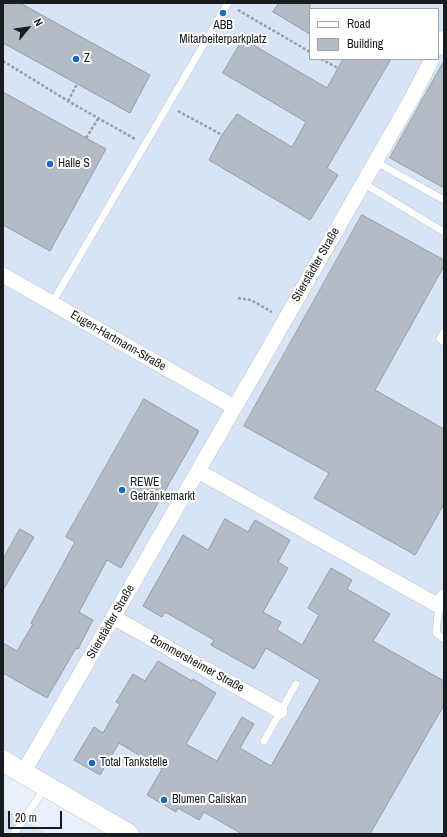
<!DOCTYPE html>
<html>
<head>
<meta charset="utf-8">
<style>
  body { margin:0 }
  #map { position:relative; width:447px; height:837px; overflow:hidden; background:#e7f0fb; font-family:"Archivo Narrow",sans-serif }
  canvas { display:block }
  .frame { position:absolute; inset:0; border:4px solid #181b1f; pointer-events:none }
  .legend { position:absolute; left:309px; top:8px; width:130px; height:52px; box-sizing:border-box; background:#fff; border:1px solid #a3a4a5; margin:0; padding:5px 7px; list-style:none; font-size:12px; color:#181b1f }
  .legend li { display:flex; align-items:center; gap:8px; height:20px }
  .legend b { width:20px; border:1px solid #a3a4a5 }
  .north { position:absolute; left:8px; top:8px; width:40px; height:40px; -webkit-text-stroke:3px #fff; paint-order:stroke; rotate:61deg; font-size:11px; font-weight:700; line-height:16px; text-align:center; color:#181b1f }
  .north::after { content:''; display:block; margin:auto; width:14px; height:18px; background:#181b1f; clip-path:polygon(50% 0,100% 100%,50% 72%,0 100%) }
  .scale { position:absolute; left:8px; top:811px; width:54px; height:18px; box-sizing:border-box; border:2px solid #181b1f; border-top:0; padding-left:5px; font-size:12px; line-height:14px; white-space:nowrap; color:#181b1f; -webkit-text-stroke:3px #fff; paint-order:stroke }
</style>
</head>
<body>
<div id="map">
<canvas width="447" height="837"></canvas>
<div class="frame"></div>
<ul class="legend">
<li><b style="height:5px;background:#fff"></b>Road</li>
<li><b style="height:11px;background:#b3bcc6"></b>Building</li>
</ul>
<div class="north">N</div>
<div class="scale">20 m</div>
</div>
<script>
const ctx = document.querySelector('canvas').getContext('2d');
ctx.lineJoin = 'round';
function fillPath(path, color) { ctx.fillStyle = color; ctx.fill(path, 'evenodd'); }
function trace(path, color, width, dash) { ctx.strokeStyle = color; ctx.lineWidth = width; ctx.lineCap = dash ? 'butt' : 'round'; ctx.setLineDash(dash || []); ctx.stroke(path); }
function label(font, color, halo, rows, align = 'center') {
  ctx.font = font + ' "Archivo Narrow",sans-serif'; ctx.lineWidth = 4; ctx.setLineDash([]); ctx.textBaseline = 'middle'; ctx.strokeStyle = halo; ctx.fillStyle = color; for (const [text, x, y, turn = 0] of rows) {
    ctx.save(); ctx.translate(x, y); ctx.rotate((+turn || 0) * Math.PI / 180); ctx.textAlign = isNaN(turn) ? turn : align; if (halo) ctx.strokeText(text, 0, 0); ctx.fillText(text, 0, 0); ctx.restore();
  }
}
const built = new Path2D(`
  M 3,3 L 444,3 L 444,834 L 122,834 L 3,763 ZM 310,9 L 438,9 L 438,59 L 310,59 Z
  M 3,809 L 5,809 L 47,834 L 3,834 Z`);
const building = new Path2D(`
  M 3,3 L 20,3 L 150,75 L 130,113 L 3,43 Z
  M 279,3 L 310,3 L 310,34 L 273,12 Z
  M 243,39 L 327,88 L 343,59 L 391,59 L 327,168 L 338,175 L 310,220 L 209,160 L 222,135 L 237,114 L 292,147 L 306,122 L 223,73 Z
  M 444,61 L 444,188 L 390,158 Z
  M 3,92 L 106,149 L 50,251 L 3,225 Z
  M 362,215 L 444,260 L 444,266 L 375,390 L 444,429 L 444,504 L 415,555 L 314,498 L 329,473 L 244,426 Z
  M 144,399 L 199,431 L 121,568 L 107,560 L 79,612 L 93,620 L 78,649 L 76,648 L 47,698 L 3,673 L 3,643 L 17,651 L 33,624 L 31,623 L 75,542 L 66,537 Z
  M 225,519 L 248,532 L 255,520 L 290,540 L 278,562 L 288,568 L 263,612 L 281,622 L 277,630 L 302,645 L 319,615 L 308,608 L 331,568 L 352,580 L 347,589 L 390,614 L 373,641 L 444,681 L 444,705 L 370,834 L 242,834 L 204,812 L 199,820 L 178,808 L 176,812 L 147,795 L 162,769 L 119,743 L 100,775 L 74,760 L 94,727 L 103,733 L 120,704 L 116,702 L 133,674 L 145,681 L 158,661 L 192,681 L 193,679 L 216,693 L 186,744 L 217,761 L 242,717 L 254,724 L 240,748 L 271,766 L 320,680 L 266,648 L 254,669 L 211,645 L 214,640 L 165,612 L 162,617 L 143,606 L 183,535 L 208,550 Z
  M 20,529 L 34,537 L 3,590 L 3,559 Z`);
const path = new Path2D(`
  M 238,10 L 310,52
  M 321,59 L 338,68
  M 3,61 L 68,101 L 135,139
  M 68,101 L 77,84
  M 178,111 L 222,135
  M 86,138 L 98,119
  M 238,298 L 251,300 L 272,312`);
const service = new Path2D(`
  M 376,162 L 444,200
  M 363,183 L 444,232
  M 52,303 L 228,3
  M 444,332 L 440,339 L 444,342
  M 439,606 L 436,633 L 444,639
  M 264,741 L 296,684
  M 14,834 L 45,788`);
const minor = new Path2D(`
  M 438,48 L 444,38
  M 3,275 L 234,407
  M 198,471 L 439,606 L 444,597
  M 113,617 L 280,711
  M 23,773 L 254,374 L 413,96 L 432,59`);
const secondary = new Path2D(`
  M 3,761 L 128,834`);
const markers = [
  [223,13,4,"#1d6ab9"],
  [76,59,4,"#1d6ab9"],
  [50,164,4,"#1d6ab9"],
  [122,490,4,"#1d6ab9"],
  [92,763,4,"#1d6ab9"],
  [164,800,4,"#1d6ab9"]
];
const poiNames = [
  ["ABB",223,26,"center"],
  ["Mitarbeiterparkplatz",223,40,"center"],
  ["Z",84,59],
  ["Halle S",58,164],
  ["REWE",130,483],
  ["Getränkemarkt",130,497],
  ["Total Tankstelle",100,763],
  ["Blumen Caliskan",172,800]
];
const streetNames = [
  ["Stierstädter Straße",316,265,-60],
  ["Eugen-Hartmann-Straße",118,341,30],
  ["Stierstädter Straße",111,622,-60],
  ["Bommersheimer Straße",197,664,29]
];
fillPath(built, '#d6e4f5');
fillPath(building, '#b3bcc6');
trace(building, '#959ea8', 1);
trace(service, '#bac3cd', 8);
trace(minor, '#bac3cd', 16);
trace(secondary, '#bac3cd', 22);
trace(path, '#989fa7', 2.5, [3, 2]);
trace(service, '#fff', 7);
trace(minor, '#fff', 15);
trace(secondary, '#fff', 21);
for (const [x, y, r, color] of markers) { const dot = new Path2D(); dot.arc(x, y, r, 0, 2 * Math.PI); ctx.fillStyle = color; ctx.fill(dot); trace(dot, '#fff', 1.5); }
label('12px', '#181b1f', '#fff', poiNames, 'left');
label('12px', '#181b1f', '#fff', streetNames);
</script>
</body>
</html>
